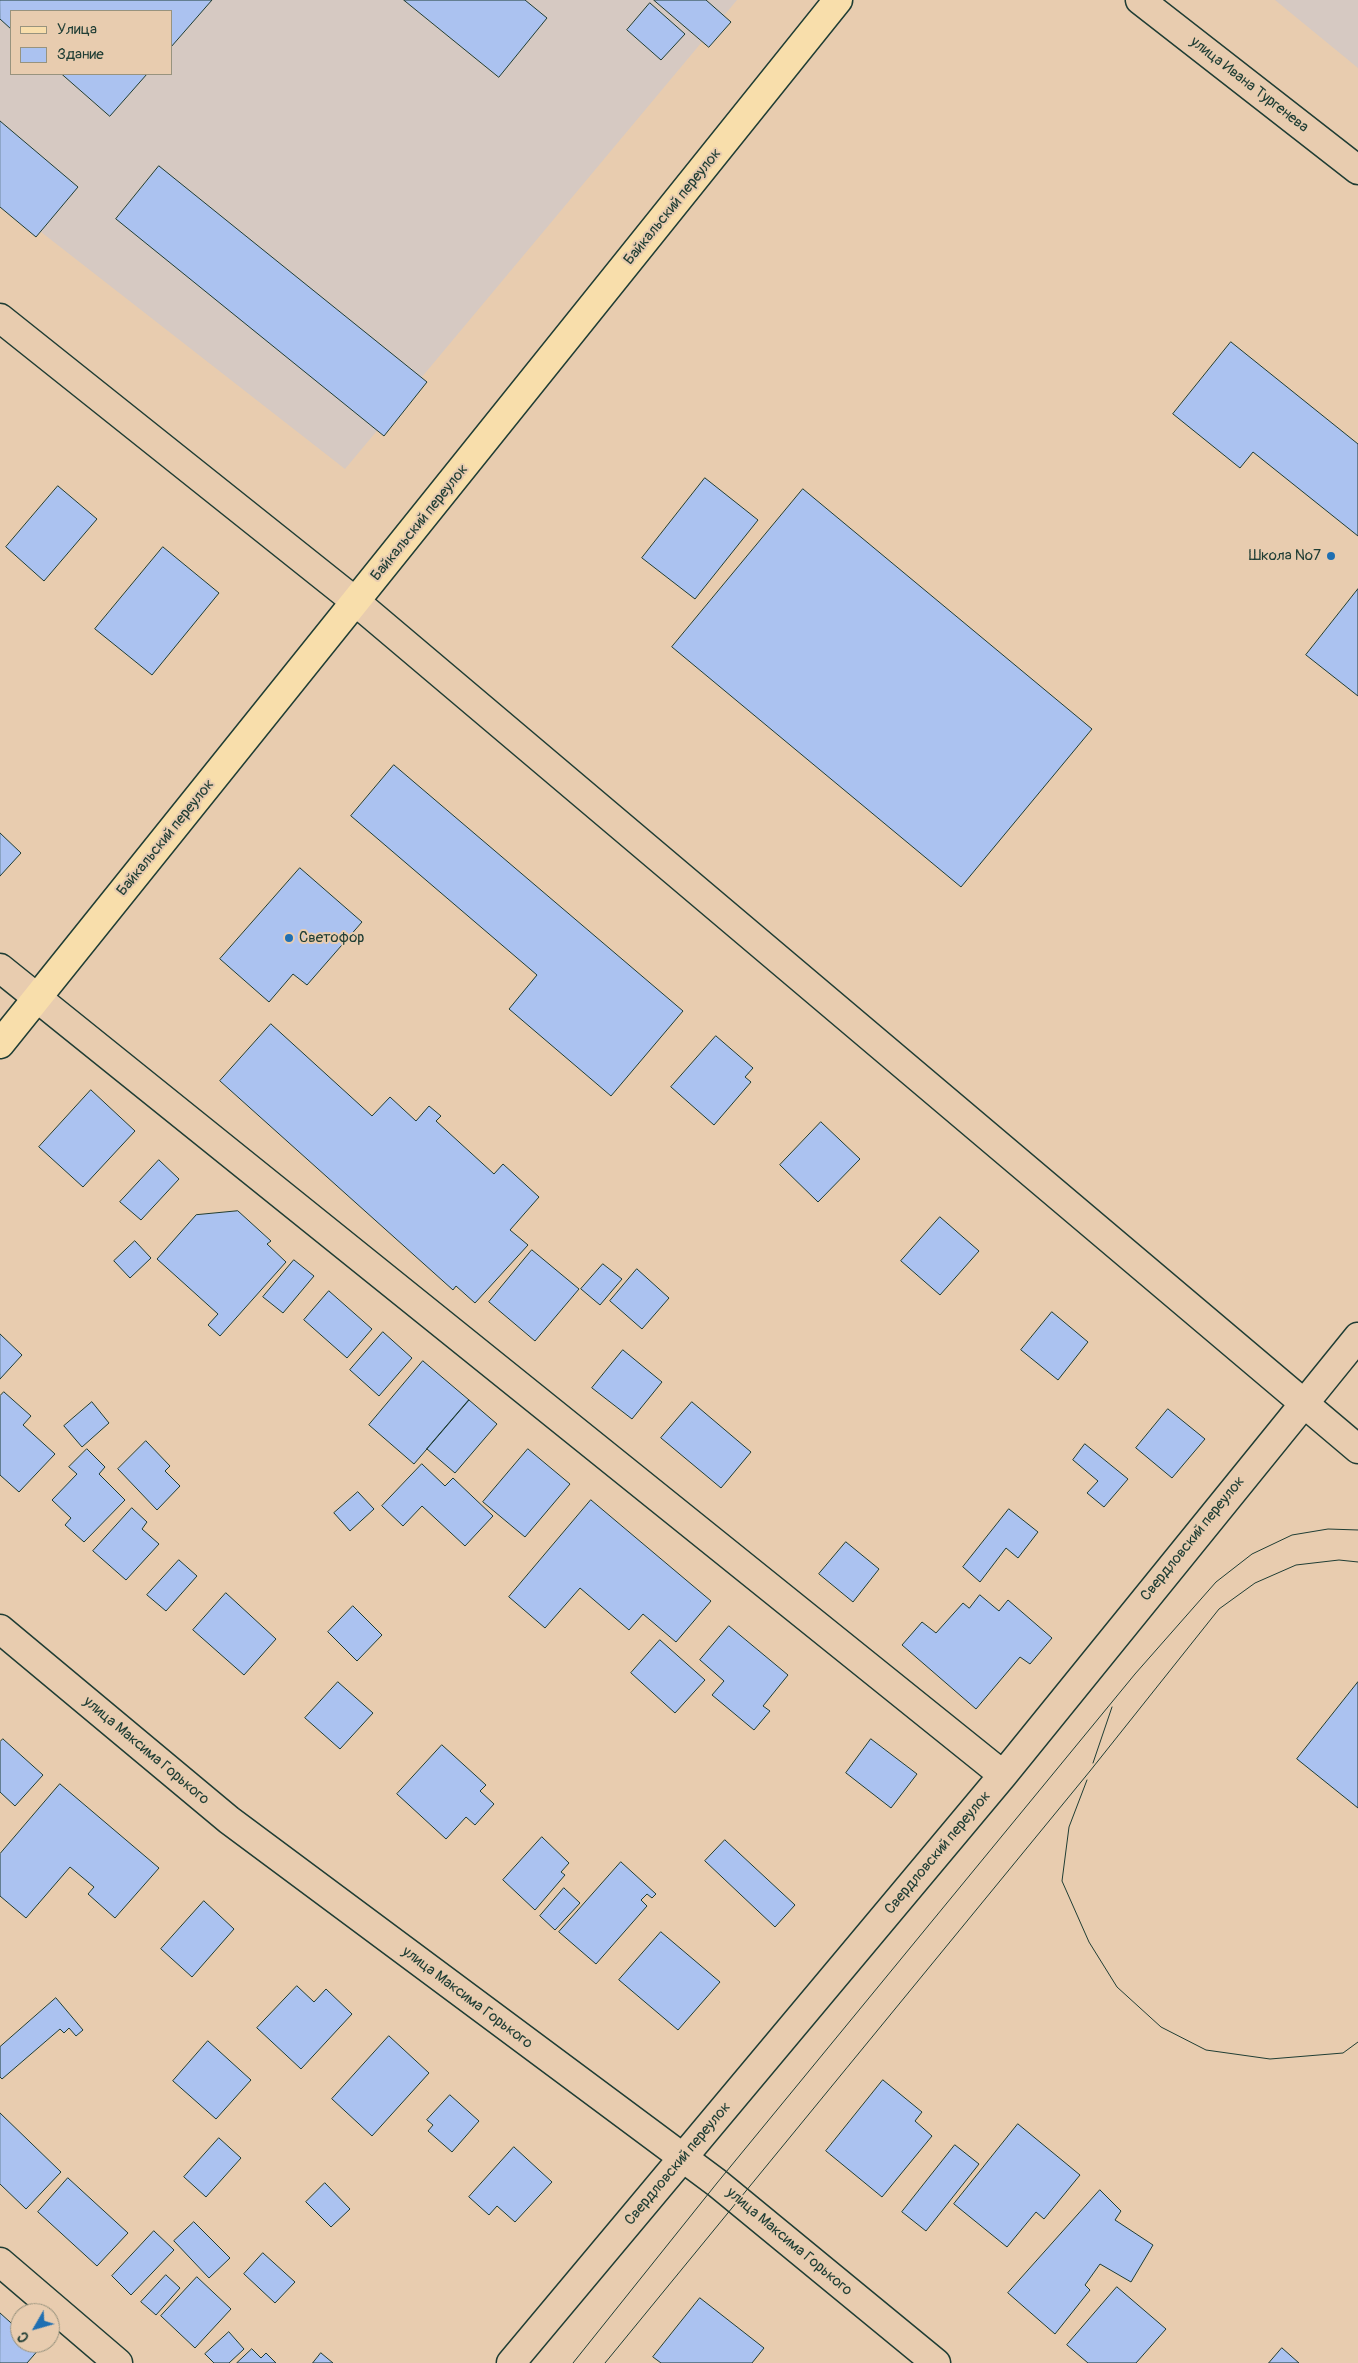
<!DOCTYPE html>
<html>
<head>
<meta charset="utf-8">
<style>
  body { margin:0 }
  #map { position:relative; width:1358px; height:2363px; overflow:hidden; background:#e8ccaf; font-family:Pangolin,sans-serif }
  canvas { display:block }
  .legend { position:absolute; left:10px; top:10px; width:162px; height:65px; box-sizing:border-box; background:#e8ccaf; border:1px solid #98937e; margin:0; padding:6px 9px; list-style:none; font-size:15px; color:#1f3d34 }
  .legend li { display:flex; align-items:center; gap:10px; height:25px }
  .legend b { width:25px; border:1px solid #98937e }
  .north { position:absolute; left:10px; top:2303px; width:50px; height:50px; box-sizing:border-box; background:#e8ccaf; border:1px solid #98937e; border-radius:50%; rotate:232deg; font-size:14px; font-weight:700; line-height:20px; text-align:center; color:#1f3d34 }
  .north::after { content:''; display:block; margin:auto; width:18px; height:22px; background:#1f6fb2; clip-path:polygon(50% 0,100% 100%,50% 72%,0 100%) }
</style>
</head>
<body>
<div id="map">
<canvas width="1358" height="2363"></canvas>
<ul class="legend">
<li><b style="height:6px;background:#f8deab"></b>Улица</li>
<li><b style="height:14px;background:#abc2f0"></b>Здание</li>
</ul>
<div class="north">С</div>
</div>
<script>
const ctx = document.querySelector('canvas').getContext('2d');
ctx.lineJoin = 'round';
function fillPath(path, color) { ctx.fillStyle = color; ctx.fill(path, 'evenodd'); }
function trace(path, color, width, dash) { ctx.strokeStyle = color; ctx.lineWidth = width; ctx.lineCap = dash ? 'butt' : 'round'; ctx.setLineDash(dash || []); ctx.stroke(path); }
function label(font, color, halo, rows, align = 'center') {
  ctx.font = font + ' Pangolin,sans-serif'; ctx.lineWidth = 4; ctx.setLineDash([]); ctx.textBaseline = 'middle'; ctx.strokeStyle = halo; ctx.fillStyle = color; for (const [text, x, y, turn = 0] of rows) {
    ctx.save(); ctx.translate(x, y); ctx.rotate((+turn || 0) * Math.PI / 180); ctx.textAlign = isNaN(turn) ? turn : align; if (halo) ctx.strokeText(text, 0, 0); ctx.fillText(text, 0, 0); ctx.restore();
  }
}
const built = new Path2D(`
  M 0,0 L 737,0 L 345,469 L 0,200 ZM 11,11 L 171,11 L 171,74 L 11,74 Z
  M 1275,0 L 1358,0 L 1358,68 Z`);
const building = new Path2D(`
  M 0,0 L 212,0 L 171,47 L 171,11 L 11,11 L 11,29 L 0,19 Z
  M 404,0 L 525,0 L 547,18 L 499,77 Z
  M 654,0 L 706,0 L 731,22 L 709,47 Z
  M 650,3 L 685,34 L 661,60 L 627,30 Z
  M 62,74 L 147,74 L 110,116 Z
  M 0,121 L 78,187 L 36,237 L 0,207 Z
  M 159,166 L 427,382 L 384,436 L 116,219 Z
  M 1231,342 L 1358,444 L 1358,536 L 1253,452 L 1240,468 L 1173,414 Z
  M 705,478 L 758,520 L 695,599 L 642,558 Z
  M 58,486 L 97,519 L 44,581 L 6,547 Z
  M 803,489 L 1092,729 L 961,887 L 672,647 Z
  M 163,547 L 219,593 L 152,675 L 95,629 Z
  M 1358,589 L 1358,696 L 1306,655 Z
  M 394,765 L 683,1011 L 611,1096 L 509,1009 L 537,975 L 351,816 Z
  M 0,833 L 21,853 L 0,876 Z
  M 300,868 L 362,922 L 307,985 L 293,974 L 269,1002 L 220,959 Z
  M 271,1024 L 372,1116 L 390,1097 L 416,1121 L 429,1106 L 441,1116 L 436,1121 L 494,1174 L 503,1164 L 539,1197 L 510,1230 L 528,1245 L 475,1303 L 456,1286 L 453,1290 L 220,1081 Z
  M 716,1036 L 753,1068 L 745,1077 L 751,1082 L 714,1125 L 671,1087 Z
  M 91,1090 L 135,1131 L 83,1187 L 39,1147 Z
  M 821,1122 L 860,1159 L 818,1202 L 780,1165 Z
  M 159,1160 L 179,1179 L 141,1220 L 120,1202 Z
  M 238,1211 L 271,1241 L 267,1244 L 286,1262 L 220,1336 L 208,1325 L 218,1314 L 157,1259 L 196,1215 Z
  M 940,1217 L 979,1251 L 940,1295 L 901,1261 Z
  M 135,1241 L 151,1258 L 130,1278 L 114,1261 Z
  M 532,1250 L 579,1289 L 535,1341 L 489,1302 Z
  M 294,1260 L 314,1276 L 283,1313 L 263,1297 Z
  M 603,1264 L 622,1279 L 600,1305 L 581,1289 Z
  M 637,1269 L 669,1298 L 642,1329 L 610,1301 Z
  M 329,1291 L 372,1329 L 347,1358 L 304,1320 Z
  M 1052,1312 L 1088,1342 L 1058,1380 L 1021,1350 Z
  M 383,1332 L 412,1358 L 379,1396 L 350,1370 Z
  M 0,1334 L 22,1355 L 0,1379 Z
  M 623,1350 L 662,1382 L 632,1419 L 592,1388 Z
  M 423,1361 L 469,1400 L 414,1464 L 369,1425 Z
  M 4,1392 L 31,1416 L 23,1425 L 55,1454 L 19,1492 L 0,1475 L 0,1396 Z
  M 469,1400 L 497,1424 L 455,1473 L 427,1449 Z
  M 92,1402 L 109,1423 L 82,1447 L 64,1426 Z
  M 692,1402 L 751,1452 L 721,1488 L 661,1438 Z
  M 1168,1409 L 1205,1439 L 1172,1478 L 1136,1448 Z
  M 146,1441 L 170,1466 L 165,1471 L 180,1486 L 157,1510 L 118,1469 Z
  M 1085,1444 L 1128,1479 L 1104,1507 L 1087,1493 L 1098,1481 L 1073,1460 Z
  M 87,1449 L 105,1467 L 99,1474 L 125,1500 L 84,1542 L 65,1525 L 71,1518 L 52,1500 L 77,1474 L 69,1467 Z
  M 528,1449 L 570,1484 L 525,1537 L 483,1502 Z
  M 422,1464 L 445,1486 L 453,1478 L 493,1516 L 465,1546 L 422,1506 L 403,1526 L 382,1506 Z
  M 358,1492 L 374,1509 L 350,1531 L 334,1513 Z
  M 591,1500 L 711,1601 L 676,1642 L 643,1614 L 629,1630 L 580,1588 L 545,1628 L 509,1597 Z
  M 132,1508 L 147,1522 L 142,1529 L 159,1544 L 126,1580 L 93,1551 Z
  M 1009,1509 L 1038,1532 L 1018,1558 L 1006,1548 L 980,1582 L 963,1567 Z
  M 846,1542 L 879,1569 L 853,1602 L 819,1574 Z
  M 179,1560 L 197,1576 L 166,1611 L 147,1595 Z
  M 226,1593 L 276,1639 L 244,1675 L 193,1630 Z
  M 980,1595 L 999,1611 L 1008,1600 L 1052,1638 L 1030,1664 L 1020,1657 L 976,1709 L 902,1645 L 922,1622 L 936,1633 L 963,1603 L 969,1608 Z
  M 353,1606 L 382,1635 L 357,1661 L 328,1632 Z
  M 729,1626 L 788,1675 L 763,1706 L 770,1711 L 754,1730 L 712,1695 L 724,1681 L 700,1660 Z
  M 660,1640 L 705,1680 L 675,1713 L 631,1673 Z
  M 338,1682 L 373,1713 L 340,1749 L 305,1718 Z
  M 1358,1682 L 1358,1808 L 1297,1759 Z
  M 3,1739 L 43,1775 L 15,1806 L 0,1792 L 0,1742 Z
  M 871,1739 L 917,1774 L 891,1808 L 846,1773 Z
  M 442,1745 L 486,1785 L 480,1791 L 494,1804 L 475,1825 L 466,1817 L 446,1839 L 397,1794 Z
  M 60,1784 L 159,1868 L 115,1918 L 88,1894 L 94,1887 L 70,1867 L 26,1918 L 0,1896 L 0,1854 Z
  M 542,1837 L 569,1863 L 561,1872 L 565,1875 L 535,1910 L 503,1880 Z
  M 725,1840 L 795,1905 L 775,1927 L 705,1861 Z
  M 621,1862 L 656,1894 L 652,1898 L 647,1894 L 641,1900 L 647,1906 L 596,1964 L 559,1932 Z
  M 564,1888 L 580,1903 L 555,1930 L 540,1916 Z
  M 204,1901 L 234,1929 L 192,1977 L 161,1949 Z
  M 661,1932 L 720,1982 L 678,2030 L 619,1980 Z
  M 297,1986 L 314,2002 L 326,1989 L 352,2014 L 301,2069 L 257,2028 Z
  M 56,1998 L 83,2030 L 76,2036 L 69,2028 L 64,2033 L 60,2029 L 2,2079 L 0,2077 L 0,2047 Z
  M 389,2036 L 429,2073 L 372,2136 L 332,2099 Z
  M 208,2041 L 251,2080 L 216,2119 L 173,2081 Z
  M 883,2080 L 922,2112 L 915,2121 L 932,2136 L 882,2197 L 826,2151 Z
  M 450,2095 L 479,2121 L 452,2152 L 428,2131 L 433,2125 L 427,2120 Z
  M 0,2113 L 61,2172 L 26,2209 L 0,2184 Z
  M 1018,2124 L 1080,2175 L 1044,2219 L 1036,2212 L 1007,2247 L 954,2204 Z
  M 219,2138 L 241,2158 L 206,2197 L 184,2177 Z
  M 955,2145 L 979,2164 L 926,2231 L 902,2212 Z
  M 514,2147 L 552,2182 L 515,2222 L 497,2206 L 489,2215 L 469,2197 Z
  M 68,2178 L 128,2233 L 97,2266 L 38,2212 Z
  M 325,2183 L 350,2209 L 331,2227 L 306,2202 Z
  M 1100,2190 L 1121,2211 L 1115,2220 L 1153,2245 L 1131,2282 L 1100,2264 L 1085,2285 L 1090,2290 L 1055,2334 L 1008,2293 Z
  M 194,2222 L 230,2258 L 209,2278 L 174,2241 Z
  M 154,2231 L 174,2250 L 131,2295 L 112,2276 Z
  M 263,2253 L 295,2282 L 275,2303 L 244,2274 Z
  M 166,2275 L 180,2288 L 156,2315 L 141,2302 Z
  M 197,2277 L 231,2309 L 195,2348 L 161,2316 Z
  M 1117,2287 L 1166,2329 L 1136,2363 L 1088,2363 L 1067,2345 Z
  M 700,2298 L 764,2348 L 752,2363 L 661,2363 L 653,2357 Z
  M 0,2313 L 20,2331 L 20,2343 L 34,2343 L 40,2348 L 27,2363 L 0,2363 Z
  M 229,2332 L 244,2349 L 229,2363 L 214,2363 L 205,2354 Z
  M 1282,2348 L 1299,2363 L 1269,2363 Z
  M 252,2349 L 261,2358 L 266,2353 L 276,2363 L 237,2363 Z
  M 321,2353 L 333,2363 L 313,2363 Z`);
const minor = new Path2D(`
  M 1140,0 L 1358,170
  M 0,318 L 356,602 L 1358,1449
  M 0,968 L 1003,1775
  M 0,1629 L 229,1820 L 717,2183 L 936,2363
  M 0,2262 L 118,2363
  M 511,2363 L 1003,1775 L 1358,1337`);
const major = new Path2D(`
  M 0,1044 L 838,0`);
const tram = new Path2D(`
  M 1093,1763 L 1112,1707
  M 1087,1780 L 1069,1827 L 1062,1881 L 1089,1942 L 1117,1987 L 1161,2027 L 1206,2050 L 1270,2059 L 1343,2053 L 1358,2042
  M 573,2363 L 717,2183 L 1135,1674 L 1216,1582 L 1252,1554 L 1292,1535 L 1328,1529 L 1358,1530
  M 605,2363 L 1090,1771 L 1219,1609 L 1255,1583 L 1296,1565 L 1339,1560 L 1358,1562`);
const markers = [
  [1331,556,5,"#1f6fb2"],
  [289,938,5,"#1f6fb2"]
];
const streetNames = [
  ["улица Ивана Тургенева",1249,85,38],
  ["Байкальский переулок",673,207,-51],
  ["Байкальский переулок",420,523,-51],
  ["Байкальский переулок",166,838,-51],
  ["Свердловский переулок",1193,1539,-51],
  ["улица Максима Горького",146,1751,40],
  ["Свердловский переулок",938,1853,-50],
  ["улица Максима Горького",467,1998,37],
  ["Свердловский переулок",678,2164,-50],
  ["улица Максима Горького",789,2242,40]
];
const poiNames = [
  ["Школа №7",1321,556],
  ["Светофор",299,938,"left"]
];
fillPath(built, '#d6c9c2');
fillPath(building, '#abc2f0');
trace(building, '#1f3d34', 1);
trace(minor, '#1f3d34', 31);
trace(major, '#1f3d34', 31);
trace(minor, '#e8ccaf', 28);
trace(major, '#f8deab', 28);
trace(tram, '#1f3d34', 1);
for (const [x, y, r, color] of markers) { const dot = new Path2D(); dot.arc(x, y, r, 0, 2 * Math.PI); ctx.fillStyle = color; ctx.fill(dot); trace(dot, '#e8ccaf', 2); }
label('15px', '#1f3d34', '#e8ccaf', streetNames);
label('15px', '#1f3d34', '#e8ccaf', poiNames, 'right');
</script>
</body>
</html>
